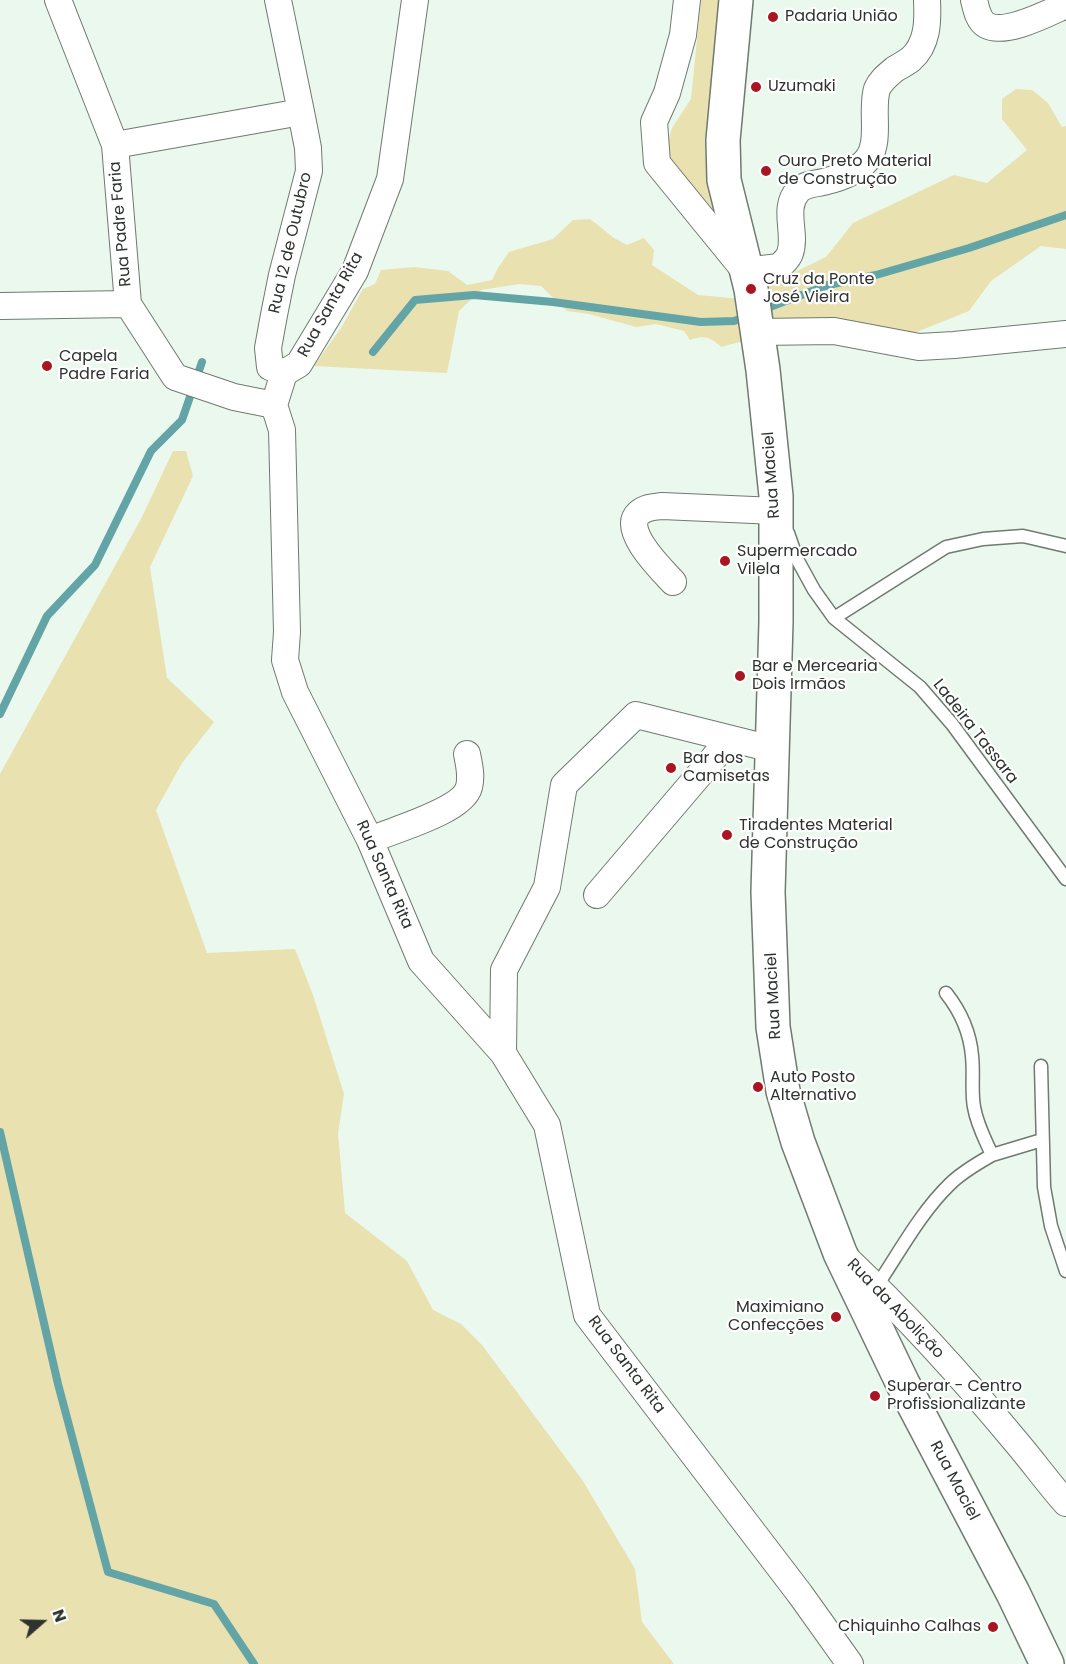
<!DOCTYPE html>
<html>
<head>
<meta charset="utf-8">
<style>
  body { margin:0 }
  #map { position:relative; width:1066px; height:1664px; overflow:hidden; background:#ebf8ed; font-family:Poppins,sans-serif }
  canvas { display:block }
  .north { position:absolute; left:12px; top:1592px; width:60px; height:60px; -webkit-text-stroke:4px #fff; paint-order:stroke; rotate:70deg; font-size:16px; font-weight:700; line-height:24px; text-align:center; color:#2e332f }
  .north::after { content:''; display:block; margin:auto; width:21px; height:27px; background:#2e332f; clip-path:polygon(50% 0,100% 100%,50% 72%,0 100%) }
</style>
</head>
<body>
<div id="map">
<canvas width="1066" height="1664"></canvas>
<div class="north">N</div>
</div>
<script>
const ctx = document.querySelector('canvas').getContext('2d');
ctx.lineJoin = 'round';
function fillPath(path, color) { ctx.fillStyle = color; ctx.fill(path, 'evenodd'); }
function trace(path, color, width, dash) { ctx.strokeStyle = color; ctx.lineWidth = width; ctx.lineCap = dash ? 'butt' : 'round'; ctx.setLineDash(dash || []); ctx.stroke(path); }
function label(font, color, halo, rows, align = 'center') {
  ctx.font = font + ' Poppins,sans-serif'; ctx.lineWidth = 4.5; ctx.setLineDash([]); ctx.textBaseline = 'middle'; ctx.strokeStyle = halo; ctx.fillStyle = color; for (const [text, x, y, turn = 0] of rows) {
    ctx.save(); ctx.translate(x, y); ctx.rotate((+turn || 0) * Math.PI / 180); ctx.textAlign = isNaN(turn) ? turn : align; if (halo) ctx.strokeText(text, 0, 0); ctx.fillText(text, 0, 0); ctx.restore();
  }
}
const green = new Path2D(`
  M 701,0 L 722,0 L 736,260 L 675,185 L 666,150 L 672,128 L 691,99 Z
  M 1016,89 L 1032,90 L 1048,103 L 1062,127 L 1066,126 L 1066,249 L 1041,246 L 991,281 L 969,311 L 904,337 L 769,321 L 766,286 L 826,257 L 853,223 L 954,175 L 987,183 L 1027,150 L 1002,119 L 1002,99 Z
  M 590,219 L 614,238 L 627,245 L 644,238 L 654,250 L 652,265 L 698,295 L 741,299 L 747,340 L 721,347 C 711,337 703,335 690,340 L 684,331 L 656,324 L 636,327 L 589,314 L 567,311 L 541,286 L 519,284 L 481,290 L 459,311 L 447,373 L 314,366 L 341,328 L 363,289 L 375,284 L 381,270 L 414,267 L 448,271 L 467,285 L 492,280 L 498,268 L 509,252 L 553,239 L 573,220 Z
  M 173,451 L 186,451 L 193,476 L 150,567 L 167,678 L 214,722 L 182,763 L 156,810 L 207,953 L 295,949 L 313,995 L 344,1094 L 338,1133 L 345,1213 L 407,1261 L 433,1310 L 461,1324 L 482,1345 L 583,1481 L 635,1569 L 642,1622 L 674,1664 L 0,1664 L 0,774 L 142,517 Z`);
const stream = new Path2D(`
  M 762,310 L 828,285 L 876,275 L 969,248 L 1066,215
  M 373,352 L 415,300 L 474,295 L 553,302 L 701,322 L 734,321 L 748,316
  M 0,714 L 47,616 L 95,565 L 151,451 L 182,420 L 202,362
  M 0,1132 L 58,1384 L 108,1572 L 214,1604 L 254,1664`);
const lane = new Path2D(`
  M 788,533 L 797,559 L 814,590 L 834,618 L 920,687 L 952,724 L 1066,879
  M 834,618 L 946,547 L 983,539 L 1023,536 L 1066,546
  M 946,993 C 961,1012 970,1032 972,1056 C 974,1073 971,1091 974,1107 C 977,1125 985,1139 992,1155 L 1042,1140
  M 1041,1066 L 1044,1187 L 1051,1226 L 1066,1271
  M 876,1287 C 899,1253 920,1213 950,1184 C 962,1172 978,1163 992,1155`);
const street = new Path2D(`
  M 58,0 L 115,145 L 128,304 L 175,377 L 234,397 L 274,405
  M 278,0 L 301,112
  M 415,0 L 390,179 L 355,271 L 299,364 L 284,373 L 274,405 L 282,430 L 287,632 L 285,660 L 295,692 L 370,840 L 421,961 L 503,1053 L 547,1125 L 587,1315 L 800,1594 L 850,1664
  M 687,0 L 683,35 L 667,93 L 654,122 L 657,163 L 745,271 L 779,267 C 783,263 789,258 790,253 C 797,234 782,208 798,191 C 805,183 818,184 827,181 C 839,178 855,172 864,163 C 883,146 870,111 877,89 C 881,80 888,75 895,69 C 900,66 906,63 911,59 C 928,44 928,21 927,0
  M 974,0 C 976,8 978,20 986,25 C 1005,36 1048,13 1066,5
  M 115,145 L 301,112 L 308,148 L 309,171 L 282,275 L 274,315 L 268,348 L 270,367 L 284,373
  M 0,306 L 128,304
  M 757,332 L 834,331 L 919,347 L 954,345 L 1066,334
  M 673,582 C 663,571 620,530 639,513 C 646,507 654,507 662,506 L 776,511
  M 370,840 C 393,830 463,811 469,787 C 472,776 469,764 467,754
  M 597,895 L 729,740
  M 503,1053 L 504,970 L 547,887 L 564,785 L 636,715 L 772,749
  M 849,1261 C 909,1318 964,1379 1017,1443 C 1034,1463 1049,1484 1066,1503`);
const secondary = new Path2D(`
  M 736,0 L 723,140 L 724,180 L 751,289 L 763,370 L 776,496 L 776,622 L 768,892 L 773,1027 L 783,1091 L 798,1142 L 840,1253 L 903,1384 L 1013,1593 L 1047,1664`);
const markers = [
  [773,17,6,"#a91520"],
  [756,87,6,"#a91520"],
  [766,171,6,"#a91520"],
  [751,289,6,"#a91520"],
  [47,366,6,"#a91520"],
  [725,561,6,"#a91520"],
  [740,676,6,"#a91520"],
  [671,768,6,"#a91520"],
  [727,835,6,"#a91520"],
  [758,1087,6,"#a91520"],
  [836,1317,6,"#a91520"],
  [875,1396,6,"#a91520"],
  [993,1627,6,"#a91520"]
];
const poiNames = [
  ["Padaria União",785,17],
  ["Uzumaki",768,87],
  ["Ouro Preto Material",778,162],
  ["de Construção",778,180],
  ["Cruz da Ponte",763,280],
  ["José Vieira",763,298],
  ["Capela",59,357],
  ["Padre Faria",59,375],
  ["Supermercado",737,552],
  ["Vilela",737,570],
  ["Bar e Mercearia",752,667],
  ["Dois Irmãos",752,685],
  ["Bar dos",683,759],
  ["Camisetas",683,777],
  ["Tiradentes Material",739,826],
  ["de Construção",739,844],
  ["Auto Posto",770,1078],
  ["Alternativo",770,1096],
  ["Maximiano",824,1308,"right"],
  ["Confecções",824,1326,"right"],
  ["Superar - Centro",887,1387],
  ["Profissionalizante",887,1405],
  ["Chiquinho Calhas",981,1627,"right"]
];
const streetNames = [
  ["Rua Padre Faria",121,224,-95],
  ["Rua 12 de Outubro",291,243,-77],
  ["Rua Santa Rita",331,305,-61],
  ["Rua Maciel",772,475,-94],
  ["Ladeira Tassara",975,732,52],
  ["Rua Santa Rita",384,875,66],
  ["Rua Maciel",774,996,-93],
  ["Rua da Abolição",895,1309,46],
  ["Rua Santa Rita",626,1365,53],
  ["Rua Maciel",954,1481,62]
];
fillPath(green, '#e9e1b0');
trace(stream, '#63a4a7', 8);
trace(lane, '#6f7a71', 15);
trace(street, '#6f7a71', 28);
trace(secondary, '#6f7a71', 36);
trace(lane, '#fff', 12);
trace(street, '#fff', 26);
trace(secondary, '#fff', 33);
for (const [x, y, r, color] of markers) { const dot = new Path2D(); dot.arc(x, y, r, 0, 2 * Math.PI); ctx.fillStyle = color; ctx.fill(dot); trace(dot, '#fff', 2); }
label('16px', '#2e332f', '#fff', poiNames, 'left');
label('16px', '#2e332f', '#fff', streetNames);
</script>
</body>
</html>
